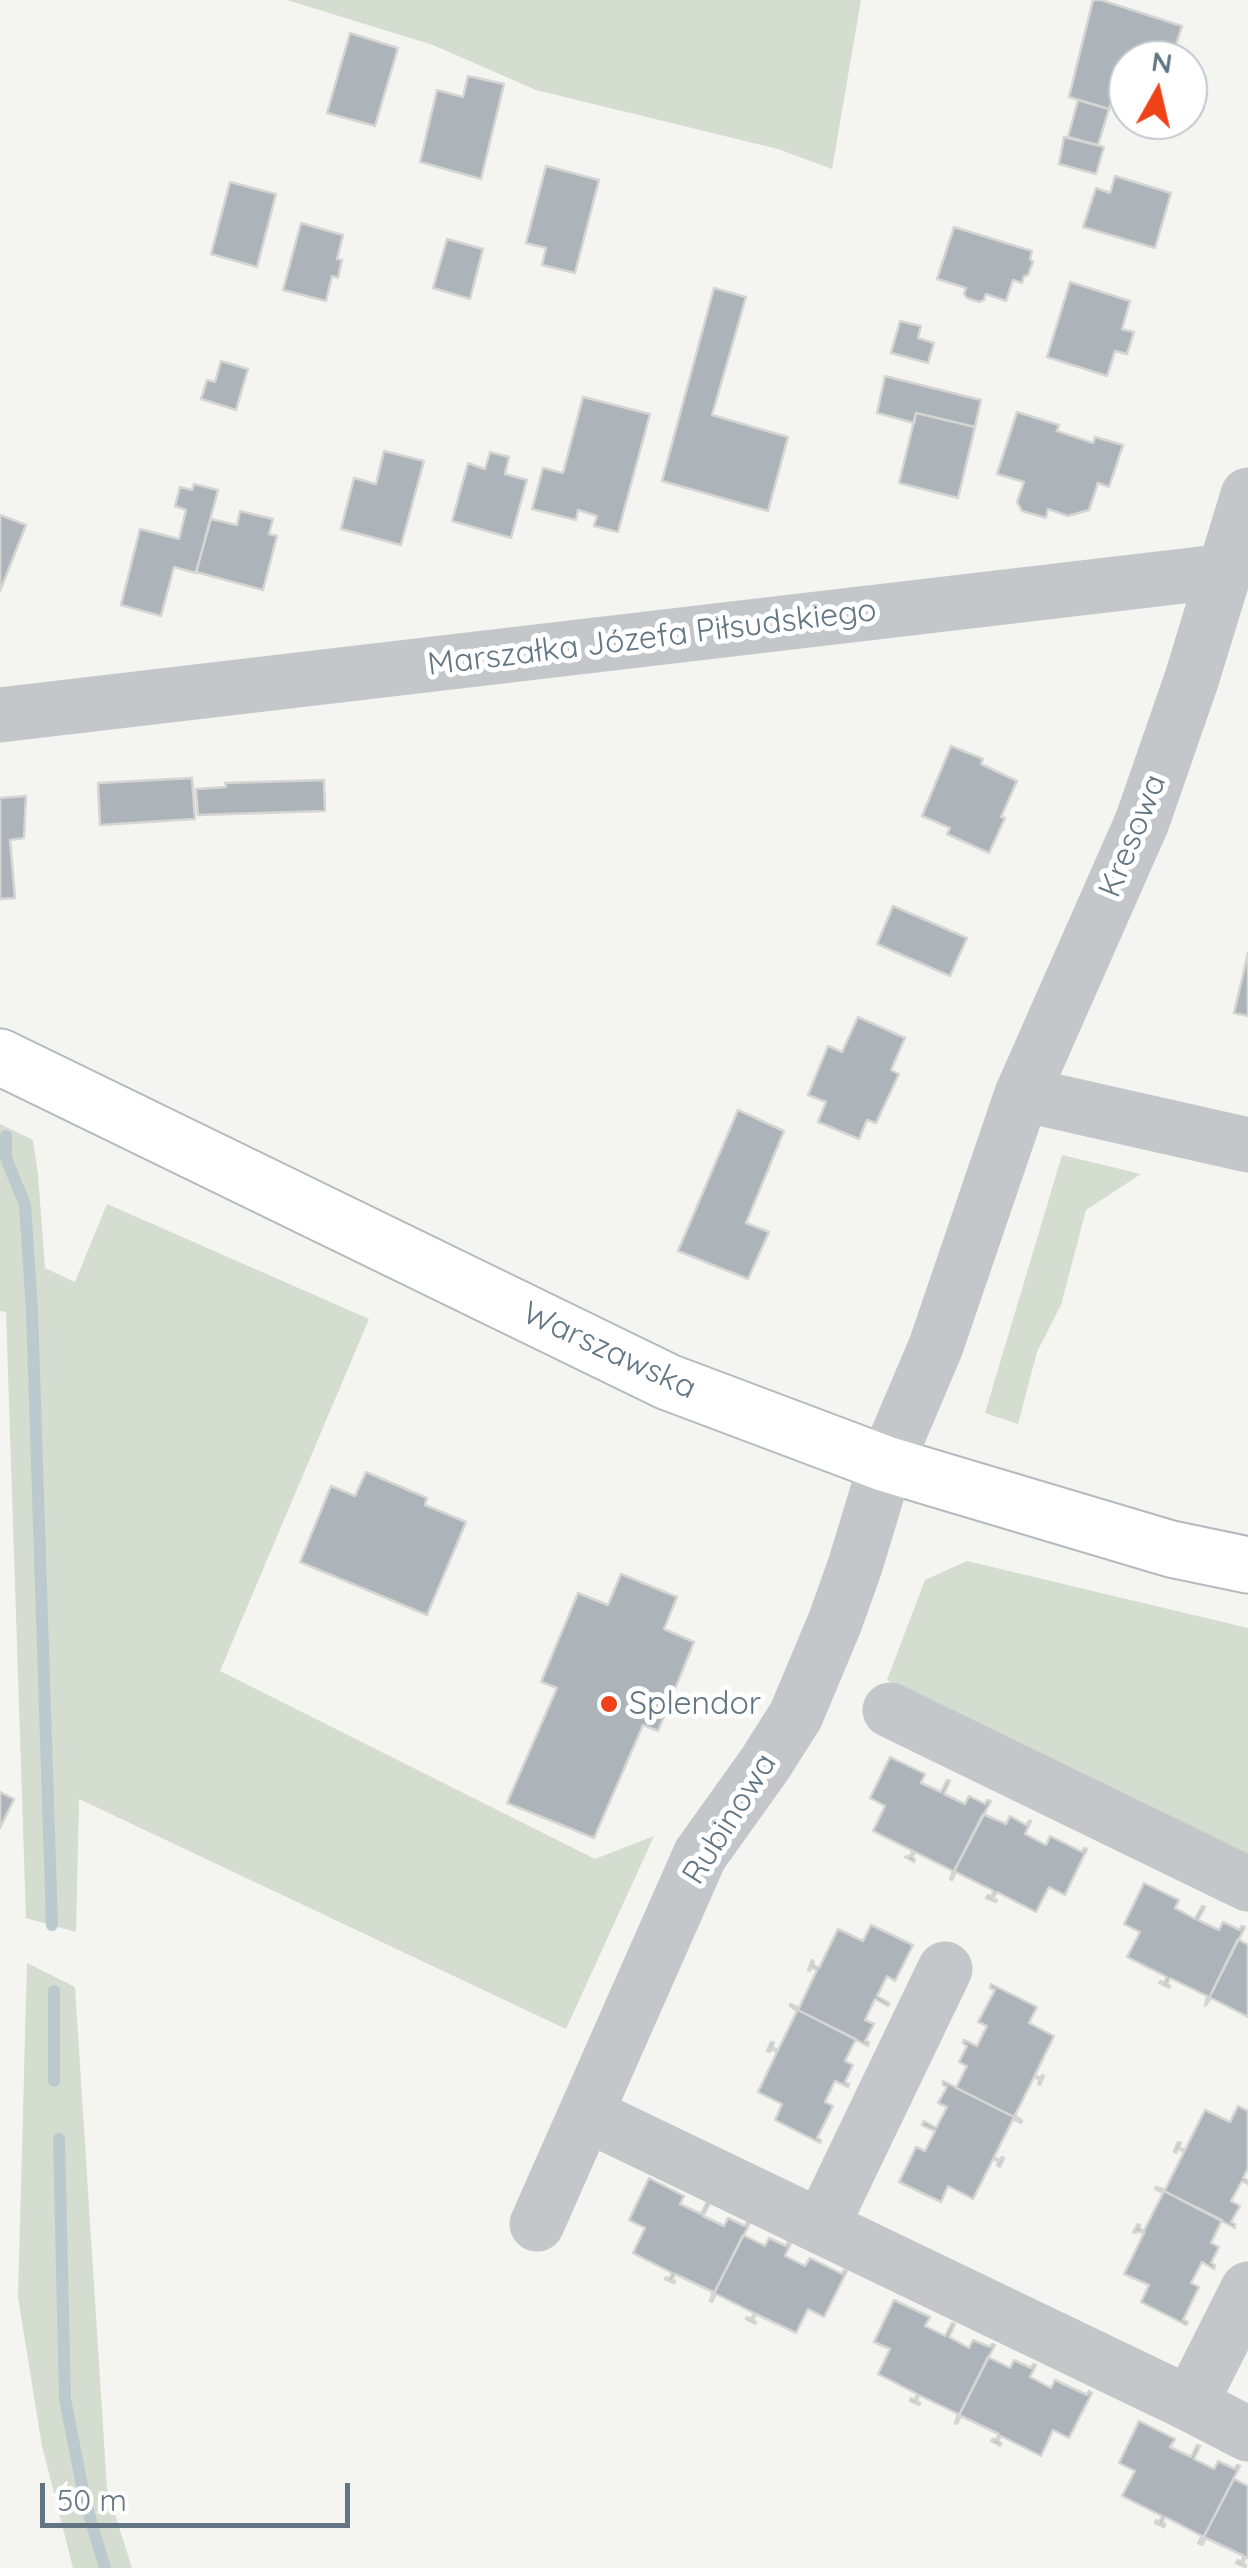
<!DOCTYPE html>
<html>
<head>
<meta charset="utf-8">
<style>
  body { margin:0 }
  #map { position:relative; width:1248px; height:2568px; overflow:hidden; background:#f4f4f0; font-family:Quicksand,sans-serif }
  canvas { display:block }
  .north { position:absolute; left:1108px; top:40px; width:100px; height:100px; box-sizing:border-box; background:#fff; border:2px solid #c0c8cd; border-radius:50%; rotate:8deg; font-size:28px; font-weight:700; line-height:40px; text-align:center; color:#617583 }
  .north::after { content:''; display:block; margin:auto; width:35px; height:45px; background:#ef4216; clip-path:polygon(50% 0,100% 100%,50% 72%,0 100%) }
  .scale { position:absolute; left:40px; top:2483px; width:310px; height:45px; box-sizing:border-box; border:5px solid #617583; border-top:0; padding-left:12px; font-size:30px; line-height:35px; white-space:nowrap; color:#617583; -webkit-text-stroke:8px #fff; paint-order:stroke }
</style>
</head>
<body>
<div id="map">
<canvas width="1248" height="2568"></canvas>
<div class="north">N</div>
<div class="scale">50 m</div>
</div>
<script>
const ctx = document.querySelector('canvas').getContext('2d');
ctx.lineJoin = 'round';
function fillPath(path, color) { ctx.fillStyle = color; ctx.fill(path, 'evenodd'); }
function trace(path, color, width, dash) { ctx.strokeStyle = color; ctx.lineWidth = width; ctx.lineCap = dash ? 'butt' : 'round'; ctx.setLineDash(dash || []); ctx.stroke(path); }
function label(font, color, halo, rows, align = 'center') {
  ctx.font = font + ' Quicksand,sans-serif'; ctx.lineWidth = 10; ctx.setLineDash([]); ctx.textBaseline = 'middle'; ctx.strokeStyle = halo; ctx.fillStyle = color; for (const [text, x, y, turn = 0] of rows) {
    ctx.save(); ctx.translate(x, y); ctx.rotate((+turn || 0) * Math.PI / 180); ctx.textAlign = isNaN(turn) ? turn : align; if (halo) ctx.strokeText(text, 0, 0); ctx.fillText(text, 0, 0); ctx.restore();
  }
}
const green = new Path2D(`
  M 287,0 L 861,0 L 832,169 L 778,149 L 536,90 L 433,45 Z
  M 0,1124 L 33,1140 L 38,1174 L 45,1268 L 75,1282 L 107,1204 L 369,1319 L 220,1671 L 595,1859 L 654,1836 L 566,2029 L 79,1799 L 76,1932 L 26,1918 L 6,1312 L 0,1311 Z
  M 1062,1155 L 1141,1174 L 1086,1210 L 1061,1305 L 1037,1352 L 1018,1424 L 985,1413 Z
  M 967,1561 L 1248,1628 L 1248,1860 L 887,1680 L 925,1580 Z
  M 27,1963 L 75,1987 L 107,2489 L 132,2568 L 73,2568 L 42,2446 L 18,2297 Z`);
const stream = new Path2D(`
  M 6,1136 L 6,1158 L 25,1205 L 32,1310 L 52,1925
  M 54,1991 L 54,2081
  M 59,2139 L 65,2399 L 85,2501 L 105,2568`);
const building = new Path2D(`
  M 1093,0 L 1101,0 L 1182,26 L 1171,60 L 1128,60 L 1128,88 L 1116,84 L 1109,109 L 1069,97 Z
  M 350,33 L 398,48 L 375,126 L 327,113 Z
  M 468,76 L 504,84 L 481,179 L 420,162 L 437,90 L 463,97 Z
  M 1078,100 L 1109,109 L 1098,145 L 1068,137 Z
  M 1064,137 L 1104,147 L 1096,174 L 1059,164 Z
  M 546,166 L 599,180 L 575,273 L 542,265 L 546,248 L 526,243 Z
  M 1115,176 L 1171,193 L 1155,248 L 1083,227 L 1096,188 L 1110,193 Z
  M 230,182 L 276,194 L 257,267 L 211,254 Z
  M 301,223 L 343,235 L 337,259 L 342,260 L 338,278 L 332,276 L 326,301 L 283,290 Z
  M 954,227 L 1032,251 L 1030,259 L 1033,262 L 1028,275 L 1024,276 L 1022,283 L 1013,280 L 1006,301 L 986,294 L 984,300 L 979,302 L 967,298 L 964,294 L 966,288 L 937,279 Z
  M 447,239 L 483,249 L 470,299 L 433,288 Z
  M 1070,282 L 1130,301 L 1122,329 L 1134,332 L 1127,354 L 1115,351 L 1107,376 L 1047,357 Z
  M 714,288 L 746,297 L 712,415 L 788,437 L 768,511 L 662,481 Z
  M 900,321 L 921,326 L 918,338 L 934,343 L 928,363 L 891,353 Z
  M 221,361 L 248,369 L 236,410 L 201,399 L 207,380 L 215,382 Z
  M 885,376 L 981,400 L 975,427 L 916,413 L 914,423 L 877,413 Z
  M 583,397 L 650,414 L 618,532 L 594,526 L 597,516 L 578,510 L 576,520 L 532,509 L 543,468 L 563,473 Z
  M 1017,412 L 1059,425 L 1057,431 L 1093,443 L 1095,437 L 1123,445 L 1109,487 L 1098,483 L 1089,510 L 1068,516 L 1048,509 L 1046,518 L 1022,511 L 1017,502 L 1024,482 L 997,474 Z
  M 916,413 L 975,427 L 958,498 L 899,483 Z
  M 384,451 L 424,461 L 401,545 L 341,529 L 354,478 L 376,484 Z
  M 490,452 L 509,457 L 505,474 L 527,480 L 511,538 L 452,521 L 468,463 L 485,469 Z
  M 194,484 L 218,490 L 196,573 L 174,567 L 161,616 L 121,605 L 140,529 L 179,539 L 186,510 L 175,506 L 180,487 L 192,490 Z
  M 240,511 L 273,519 L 269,534 L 277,536 L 263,590 L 196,572 L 211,519 L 237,525 Z
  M 0,515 L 26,525 L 0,591 Z
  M 951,746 L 983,759 L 981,764 L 1017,781 L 1001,817 L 1005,818 L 989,853 L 947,834 L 950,828 L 922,816 Z
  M 192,778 L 195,819 L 100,825 L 98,783 Z
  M 324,780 L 325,811 L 198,815 L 196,789 L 226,787 L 225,783 Z
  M 26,796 L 24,838 L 10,840 L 15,898 L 0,899 L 0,798 Z
  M 893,906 L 967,938 L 950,976 L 877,944 Z
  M 1248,953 L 1248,1016 L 1234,1013 Z
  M 858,1017 L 905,1038 L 891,1070 L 899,1074 L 876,1123 L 867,1120 L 859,1139 L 818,1122 L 826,1102 L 808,1095 L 828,1046 L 842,1052 Z
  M 738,1110 L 784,1131 L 746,1223 L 769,1232 L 748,1279 L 678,1251 Z
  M 366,1472 L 427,1498 L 425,1505 L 466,1522 L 427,1615 L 300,1562 L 331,1486 L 355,1496 Z
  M 621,1574 L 677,1597 L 664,1629 L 694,1642 L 658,1731 L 643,1725 L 594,1838 L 507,1803 L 557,1688 L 541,1682 L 578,1593 L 608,1605 Z
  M 890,1757 L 925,1774 L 921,1783 L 941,1792 L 947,1780 L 950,1781 L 944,1794 L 965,1804 L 969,1796 L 985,1804 L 987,1800 L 991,1801 L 950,1879 L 953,1871 L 915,1852 L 912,1857 L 915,1859 L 914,1862 L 905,1857 L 910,1856 L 913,1851 L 873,1831 L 885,1806 L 870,1798 Z
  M 0,1792 L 14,1799 L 0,1828 Z
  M 983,1814 L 1006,1824 L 1010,1816 L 1026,1825 L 1029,1821 L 1031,1821 L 1025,1834 L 1046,1845 L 1050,1836 L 1082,1852 L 1084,1848 L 1087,1849 L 1065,1895 L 1049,1887 L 1036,1912 L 997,1892 L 993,1898 L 997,1900 L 996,1902 L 986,1898 L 988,1895 L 991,1897 L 994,1891 L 956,1872 L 952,1880 L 950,1879 Z
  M 1144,1883 L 1179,1900 L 1175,1908 L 1195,1919 L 1202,1906 L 1205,1907 L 1198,1920 L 1219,1930 L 1223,1922 L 1240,1930 L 1241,1926 L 1245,1927 L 1205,2006 L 1207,1996 L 1170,1978 L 1167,1984 L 1170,1986 L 1169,1988 L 1159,1983 L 1161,1981 L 1164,1983 L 1167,1977 L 1127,1957 L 1140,1932 L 1124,1924 Z
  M 871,1925 L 913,1945 L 895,1981 L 887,1976 L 877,1996 L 889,2003 L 888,2006 L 875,1999 L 865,2020 L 874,2024 L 865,2041 L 869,2042 L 868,2046 L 790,2006 L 790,2004 L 799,2008 L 817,1970 L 811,1967 L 810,1971 L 808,1970 L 812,1960 L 814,1962 L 813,1965 L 819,1968 L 838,1929 L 863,1941 Z
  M 1238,1939 L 1248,1945 L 1248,2017 L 1211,1998 L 1205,2006 Z
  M 991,1984 L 1037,2007 L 1029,2023 L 1054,2036 L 1035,2075 L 1041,2078 L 1042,2075 L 1044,2076 L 1040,2085 L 1038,2084 L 1040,2080 L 1034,2077 L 1015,2115 L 1022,2121 L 956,2088 L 967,2066 L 959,2062 L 967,2046 L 963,2043 L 964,2040 L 977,2046 L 987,2026 L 978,2022 L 995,1990 L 990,1988 Z
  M 790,2006 L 856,2039 L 845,2061 L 853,2065 L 845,2082 L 849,2084 L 848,2087 L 835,2081 L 825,2102 L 833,2106 L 817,2138 L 821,2140 L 820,2143 L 775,2120 L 782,2104 L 758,2092 L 777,2052 L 771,2049 L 770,2052 L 767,2051 L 771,2042 L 774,2043 L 772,2047 L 778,2050 L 797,2011 Z
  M 943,2081 L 1022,2121 L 1021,2123 L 1013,2119 L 994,2157 L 1000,2160 L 1002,2157 L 1004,2158 L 1000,2167 L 997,2165 L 999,2162 L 993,2159 L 973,2199 L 948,2186 L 941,2202 L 899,2182 L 916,2147 L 925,2151 L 935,2131 L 922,2125 L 924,2121 L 936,2128 L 947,2107 L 938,2103 L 947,2087 L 943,2085 Z
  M 1238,2106 L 1248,2111 L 1248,2168 L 1243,2178 L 1248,2181 L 1248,2184 L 1242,2181 L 1231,2201 L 1240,2206 L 1231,2222 L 1235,2224 L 1235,2228 L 1156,2187 L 1165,2190 L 1184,2152 L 1178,2149 L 1176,2153 L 1174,2151 L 1178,2142 L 1181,2143 L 1179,2147 L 1185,2150 L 1205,2110 L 1230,2122 Z
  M 649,2178 L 684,2196 L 680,2204 L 701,2214 L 707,2202 L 710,2203 L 703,2216 L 724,2226 L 728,2218 L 745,2226 L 747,2222 L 750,2223 L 710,2301 L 713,2292 L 675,2274 L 672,2280 L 675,2281 L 674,2283 L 665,2279 L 666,2277 L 669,2279 L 672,2273 L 633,2253 L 645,2228 L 629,2220 Z
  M 1156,2187 L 1222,2220 L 1211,2243 L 1219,2247 L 1211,2263 L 1215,2265 L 1214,2269 L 1202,2262 L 1191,2283 L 1199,2287 L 1183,2320 L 1188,2322 L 1186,2325 L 1141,2302 L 1149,2285 L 1124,2274 L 1144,2233 L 1137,2231 L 1136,2233 L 1133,2232 L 1138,2224 L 1140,2225 L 1139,2228 L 1144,2231 L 1163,2193 L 1155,2189 Z
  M 743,2235 L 765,2246 L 769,2238 L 786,2246 L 788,2242 L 791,2243 L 785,2256 L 805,2266 L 810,2258 L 842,2274 L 844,2270 L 847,2271 L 824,2317 L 808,2309 L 796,2333 L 756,2314 L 753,2320 L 756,2322 L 755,2324 L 746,2319 L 747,2317 L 751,2319 L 754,2313 L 716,2294 L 712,2302 L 710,2301 Z
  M 894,2300 L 930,2317 L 925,2326 L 945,2336 L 952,2323 L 955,2324 L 949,2337 L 969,2348 L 973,2340 L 990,2347 L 992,2344 L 995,2345 L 955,2423 L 958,2414 L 919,2395 L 917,2401 L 920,2403 L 919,2405 L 910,2401 L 911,2398 L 915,2400 L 917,2394 L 878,2374 L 890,2349 L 874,2342 Z
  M 988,2357 L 1010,2368 L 1014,2360 L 1031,2368 L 1033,2364 L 1036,2365 L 1030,2377 L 1051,2388 L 1055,2380 L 1087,2395 L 1089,2391 L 1092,2393 L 1069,2438 L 1053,2430 L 1041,2456 L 1001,2436 L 998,2441 L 1001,2443 L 1000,2446 L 991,2441 L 993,2439 L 996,2440 L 999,2434 L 961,2416 L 957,2424 L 955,2423 Z
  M 1139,2421 L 1175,2439 L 1170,2447 L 1191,2457 L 1197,2445 L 1200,2446 L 1194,2459 L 1214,2469 L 1218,2461 L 1235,2469 L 1237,2465 L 1240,2466 L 1200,2544 L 1198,2543 L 1202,2536 L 1165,2517 L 1162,2523 L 1165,2524 L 1164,2527 L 1155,2523 L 1156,2520 L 1159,2522 L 1162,2516 L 1122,2496 L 1135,2471 L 1119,2463 Z
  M 1234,2479 L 1248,2486 L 1248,2558 L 1246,2557 L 1243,2563 L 1246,2565 L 1245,2567 L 1236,2563 L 1238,2560 L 1241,2562 L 1244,2556 L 1206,2538 L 1202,2545 L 1200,2544 Z`);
const minor = new Path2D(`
  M 0,715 L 1226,571
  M 1022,1094 L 1248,1145
  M 890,1710 L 1248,1884
  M 586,2114 L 1190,2404 L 1248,2434
  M 537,2224 L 700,1855 L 765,1764 L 796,1715 L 835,1622 L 855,1566 L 886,1464 L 936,1346 L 1022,1094 L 1142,822 L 1192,678 L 1248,495
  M 821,2227 L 945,1969
  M 1190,2404 L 1248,2289`);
const major = new Path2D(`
  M 0,1057 L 668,1382 L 886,1464 L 1171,1549 L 1248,1565`);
const markers = [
  [609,1704,10,"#ef4216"]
];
const streetNames = [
  ["Marszałka Józefa Piłsudskiego",652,638,-7],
  ["Kresowa",1133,836,-68],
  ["Warszawska",609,1351,25],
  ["Rubinowa",730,1819,-58]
];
const poiNames = [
  ["Splendor",629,1704]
];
fillPath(green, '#d5dcd0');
trace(stream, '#bcc9cd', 12);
fillPath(building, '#adb4b9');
trace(building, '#d5d5d3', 2.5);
trace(major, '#b6babe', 59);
trace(minor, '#c3c7ca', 55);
trace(major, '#fff', 55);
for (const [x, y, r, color] of markers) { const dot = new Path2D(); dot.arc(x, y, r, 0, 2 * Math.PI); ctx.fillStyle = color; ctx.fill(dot); trace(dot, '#fff', 4); }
label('32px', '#617583', '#fff', streetNames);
label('32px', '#617583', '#fff', poiNames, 'left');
</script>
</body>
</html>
